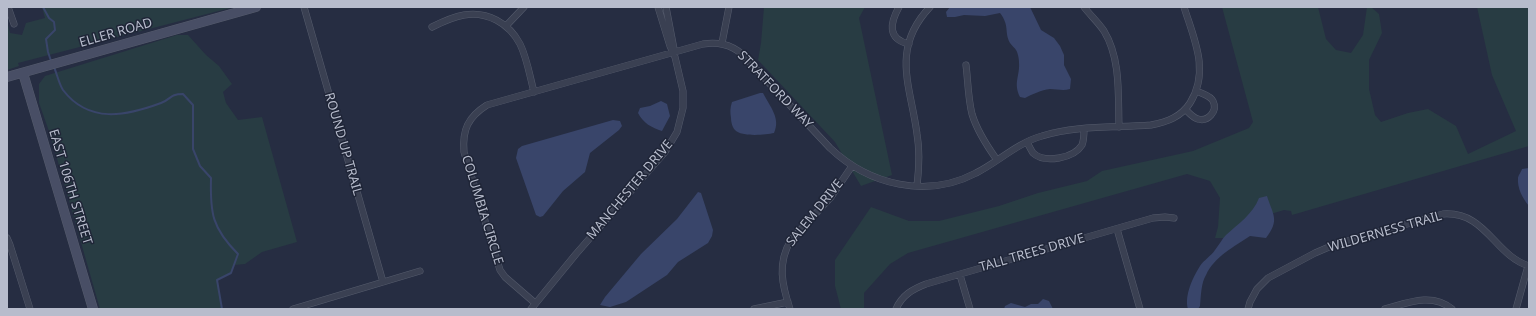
<!DOCTYPE html>
<html>
<head>
<meta charset="utf-8">
<style>
  body { margin:0 }
  #map { position:relative; width:1536px; height:316px; overflow:hidden; background:#262d42; font-family:"Noto Sans",sans-serif }
  canvas { display:block }
  .frame { position:absolute; inset:0; border:8px solid #b7bccc; pointer-events:none }
</style>
</head>
<body>
<div id="map">
<canvas width="1536" height="316"></canvas>
<div class="frame"></div>
</div>
<script>
const ctx = document.querySelector('canvas').getContext('2d');
ctx.lineJoin = 'round';
function fillPath(path, color) { ctx.fillStyle = color; ctx.fill(path, 'evenodd'); }
function trace(path, color, width, dash) { ctx.strokeStyle = color; ctx.lineWidth = width; ctx.lineCap = dash ? 'butt' : 'round'; ctx.setLineDash(dash || []); ctx.stroke(path); }
function label(font, color, halo, rows, align = 'center') {
  ctx.font = font + ' "Noto Sans",sans-serif'; ctx.lineWidth = 3; ctx.setLineDash([]); ctx.textBaseline = 'middle'; ctx.strokeStyle = halo; ctx.fillStyle = color; for (const [text, x, y, turn = 0] of rows) {
    ctx.save(); ctx.translate(x, y); ctx.rotate((+turn || 0) * Math.PI / 180); ctx.textAlign = isNaN(turn) ? turn : align; if (halo) ctx.strokeText(text, 0, 0); ctx.fillText(text, 0, 0); ctx.restore();
  }
}
const green = new Path2D(`
  M 42,7 L 234,7 L 18,63 L 19,66 L 7,70 L 7,21 L 10,33 L 22,35 L 26,23 L 45,18 Z
  M 764,7 L 865,7 L 859,18 L 892,175 L 861,186 L 835,142 L 758,60 L 761,43 Z
  M 1222,7 L 1318,7 L 1326,39 L 1336,50 L 1351,53 L 1363,35 L 1367,7 L 1371,7 L 1379,14 L 1382,33 L 1369,60 L 1369,89 L 1375,115 L 1381,122 L 1408,113 L 1428,109 L 1456,126 L 1468,154 L 1516,131 L 1492,75 L 1477,7 L 1528,7 L 1529,12 L 1529,146 L 1292,215 L 1291,211 L 1284,210 L 1264,216 L 1231,238 L 1215,238 L 1218,227 L 1220,198 L 1210,181 L 1187,174 L 908,253 L 890,264 L 864,293 L 864,309 L 841,309 L 835,286 L 835,260 L 871,207 L 909,221 L 939,221 L 999,206 L 1038,193 L 1087,181 L 1102,171 L 1193,151 L 1249,128 L 1253,122 Z
  M 177,35 L 188,35 L 206,55 L 219,66 L 232,84 L 223,92 L 226,103 L 238,120 L 262,117 L 297,242 L 262,252 L 245,264 L 234,265 L 231,273 L 217,280 L 222,309 L 100,309 L 50,134 L 39,103 L 39,84 L 45,76 Z`);
const water = new Path2D(`
  M 950,7 L 1030,7 L 1041,30 L 1054,38 L 1060,46 L 1064,55 L 1064,65 L 1071,79 L 1070,89 C 1063,91 1057,89 1050,89 C 1041,90 1033,94 1025,98 L 1020,97 C 1013,83 1020,76 1019,63 C 1019,59 1018,53 1016,50 C 1015,48 1012,46 1010,43 C 1004,32 1010,26 1000,13 L 985,16 L 964,15 L 955,17 L 947,17 L 946,12 Z
  M 760,93 L 763,93 C 770,107 781,118 774,133 C 765,135 741,137 735,130 C 732,127 731,121 731,118 C 730,112 730,108 732,102 Z
  M 661,101 L 667,104 L 670,116 L 662,131 C 652,128 643,123 638,113 L 640,108 L 650,106 Z
  M 613,120 L 620,121 L 622,126 L 619,130 L 590,153 L 585,172 L 563,191 L 543,216 L 540,217 L 536,215 L 516,158 L 518,149 L 522,146 Z
  M 1529,168 L 1529,206 C 1523,199 1517,188 1518,178 C 1518,176 1521,172 1522,169 Z
  M 698,192 L 701,193 L 713,230 L 712,236 L 708,243 L 678,262 L 667,275 L 626,302 L 610,307 L 600,305 L 605,297 L 641,254 L 677,219 Z
  M 1267,196 C 1273,215 1280,220 1266,238 L 1250,236 C 1234,247 1215,256 1206,275 C 1201,283 1201,296 1200,306 L 1198,309 L 1188,309 C 1184,296 1193,277 1200,266 C 1204,260 1211,256 1215,250 C 1219,245 1222,239 1226,235 C 1238,224 1253,214 1259,198 Z
  M 1043,299 L 1049,301 L 1053,309 L 1004,309 L 1005,306 L 1011,303 L 1025,307 L 1031,304 L 1038,304 Z`);
const stream = new Path2D(`
  M 43,7 L 49,18 L 54,22 L 55,30 L 46,39 L 48,52 L 51,61
  M 54,67 C 57,74 59,84 63,90 C 89,124 126,116 161,103 C 172,99 169,94 183,94 L 193,105 L 193,149 L 200,166 L 211,178 C 210,213 212,228 238,254 L 231,273 L 217,280 L 222,309`);
const street = new Path2D(`
  M 8,7 L 14,24
  M 304,7 L 383,282
  M 666,7 L 674,49
  M 899,7 C 890,23 887,39 909,44
  M 1084,7 C 1090,15 1098,22 1104,31 C 1121,59 1118,95 1119,127
  M 506,26 L 524,7
  M 432,27 C 442,22 452,17 464,15 C 487,11 509,23 520,44 C 527,58 530,77 534,92
  M 722,43 L 729,7
  M 966,65 C 968,81 968,98 972,114 C 977,131 987,146 997,160
  M 1185,109 C 1189,113 1193,118 1198,119 C 1208,122 1218,111 1213,101 C 1210,95 1202,94 1197,91
  M 1027,142 C 1029,146 1031,150 1033,153 C 1045,164 1074,158 1082,145 C 1084,140 1084,134 1084,129
  M 917,186 C 919,169 920,151 917,134 C 911,87 890,49 930,7
  M 1117,229 L 1140,309
  M 7,238 L 10,245 L 30,309
  M 960,275 L 970,309
  M 535,303 L 505,277 L 500,270 L 464,152 C 462,130 468,117 487,105 L 703,44 C 718,42 730,44 742,54 L 830,148 C 869,185 927,199 976,173 C 998,162 1017,143 1042,136 C 1077,125 1115,128 1151,125 C 1167,122 1181,117 1190,103 C 1210,71 1194,39 1184,7
  M 293,309 L 420,271
  M 531,309 L 576,254 L 665,152 L 677,132 L 683,108 L 683,91 L 675,57 L 670,46 L 658,7
  M 754,309 L 788,302
  M 790,309 C 782,285 777,263 791,240 L 831,197 L 852,166
  M 896,309 C 902,295 913,289 926,284 L 1153,218 L 1165,217 L 1174,218
  M 1248,309 L 1250,302 L 1257,289 L 1268,278 L 1315,253 L 1336,244 L 1443,214 C 1486,211 1494,255 1529,266
  M 1385,309 C 1407,303 1432,292 1452,309
  M 1516,309 L 1528,266`);
const secondary = new Path2D(`
  M 23,73 L 93,309
  M 7,77 L 256,7`);
const streetNames = [
  ["ELLER ROAD",116,33,-16],
  ["STRATFORD WAY",775,90,46],
  ["ROUND UP TRAIL",343,144,74],
  ["EAST 106TH STREET",70,187,73],
  ["MANCHESTER DRIVE",630,190,-50],
  ["COLUMBIA CIRCLE",482,210,73],
  ["SALEM DRIVE",815,213,-51],
  ["WILDERNESS TRAIL",1385,232,-16],
  ["TALL TREES DRIVE",1032,253,-16]
];
fillPath(green, '#283c43');
fillPath(water, '#39456a');
trace(stream, '#39456a', 2);
trace(street, '#555b6c', 7);
trace(secondary, '#555b6c', 10);
trace(street, '#3a4052', 6);
trace(secondary, '#484e65', 9);
label('13px', '#b7bccc', '#1f2537', streetNames);
</script>
</body>
</html>
